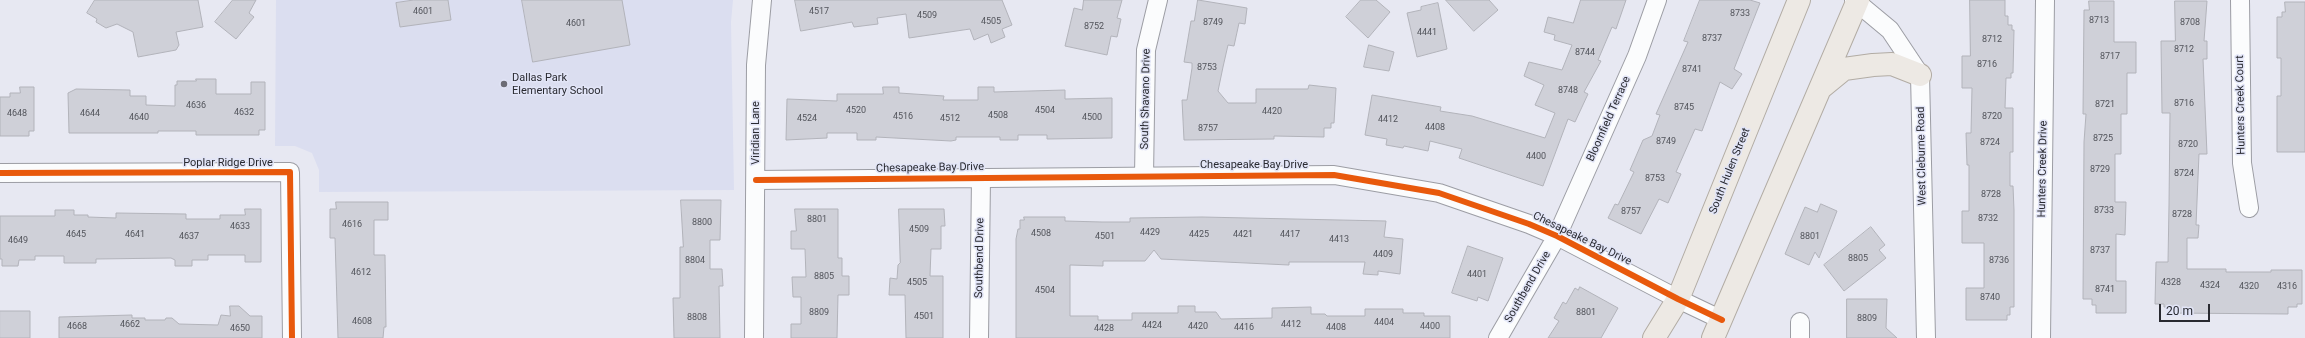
<!DOCTYPE html>
<html>
<head>
<meta charset="utf-8">
<style>
  body { margin:0 }
  #map { position:relative; width:2305px; height:338px; overflow:hidden; background:#e7e8f2; font-family:Roboto,sans-serif }
  canvas { display:block }
  .scale { position:absolute; left:2159px; top:304px; width:51px; height:18px; box-sizing:border-box; border:2px solid #292a31; border-top:0; padding-left:5px; font-size:12px; line-height:14px; white-space:nowrap; color:#292a31; -webkit-text-stroke:3px #e2e5f7; paint-order:stroke }
</style>
</head>
<body>
<div id="map">
<canvas width="2305" height="338"></canvas>
<div class="scale">20 m</div>
</div>
<script>
const ctx = document.querySelector('canvas').getContext('2d');
ctx.lineJoin = 'round';
function fillPath(path, color) { ctx.fillStyle = color; ctx.fill(path, 'evenodd'); }
function trace(path, color, width, dash) { ctx.strokeStyle = color; ctx.lineWidth = width; ctx.lineCap = dash ? 'butt' : 'round'; ctx.setLineDash(dash || []); ctx.stroke(path); }
function label(font, color, halo, rows, align = 'center') {
  ctx.font = font + ' Roboto,sans-serif'; ctx.lineWidth = 3; ctx.setLineDash([]); ctx.textBaseline = 'middle'; ctx.strokeStyle = halo; ctx.fillStyle = color; for (const [text, x, y, turn = 0] of rows) {
    ctx.save(); ctx.translate(x, y); ctx.rotate((+turn || 0) * Math.PI / 180); ctx.textAlign = isNaN(turn) ? turn : align; if (halo) ctx.strokeText(text, 0, 0); ctx.fillText(text, 0, 0); ctx.restore();
  }
}
const built = new Path2D(`
  M 276,0 L 733,0 L 731,22 L 734,190 L 319,192 L 319,170 L 312,153 L 295,146 L 275,146 Z`);
const building = new Path2D(`
  M 95,0 L 198,0 L 203,27 L 176,32 L 179,45 L 176,50 L 138,57 L 133,32 L 117,24 L 106,28 L 96,22 L 97,19 L 87,13 Z
  M 233,0 L 256,0 L 249,13 L 254,17 L 236,39 L 215,22 Z
  M 414,0 L 448,0 L 451,20 L 400,27 L 396,3 Z
  M 522,0 L 622,0 L 630,45 L 533,62 Z
  M 795,0 L 1002,0 L 1012,25 L 1002,29 L 1005,37 L 991,43 L 988,34 L 974,40 L 970,29 L 909,38 L 906,14 L 877,18 L 878,24 L 854,27 L 852,22 L 801,31 Z
  M 1084,0 L 1122,0 L 1117,18 L 1121,19 L 1117,37 L 1111,36 L 1107,55 L 1065,46 L 1074,8 L 1082,10 Z
  M 1198,0 L 1247,8 L 1245,24 L 1239,23 L 1234,46 L 1228,45 L 1223,67 L 1218,91 L 1228,103 L 1256,103 L 1256,89 L 1308,89 L 1309,85 L 1336,88 L 1334,123 L 1331,123 L 1331,128 L 1324,128 L 1324,137 L 1274,136 L 1274,139 L 1184,140 L 1182,100 L 1187,100 L 1192,68 L 1192,63 L 1184,62 L 1191,21 L 1194,21 Z
  M 1361,0 L 1376,0 L 1390,12 L 1368,38 L 1346,17 Z
  M 1446,0 L 1489,0 L 1498,10 L 1474,31 Z
  M 1581,0 L 1626,0 L 1616,29 L 1612,27 L 1598,60 L 1601,61 L 1584,92 L 1588,94 L 1575,122 L 1568,119 L 1543,186 L 1459,158 L 1462,149 L 1430,141 L 1428,151 L 1404,146 L 1403,148 L 1386,145 L 1387,139 L 1365,135 L 1372,95 L 1441,107 L 1440,111 L 1472,116 L 1545,138 L 1555,113 L 1535,105 L 1544,85 L 1524,76 L 1529,62 L 1562,70 L 1572,45 L 1554,40 L 1555,35 L 1544,32 L 1548,17 L 1573,23 Z
  M 1700,0 L 1750,0 L 1760,3 L 1734,69 L 1742,74 L 1732,89 L 1720,82 L 1702,131 L 1695,129 L 1676,172 L 1681,174 L 1668,203 L 1659,199 L 1641,234 L 1608,218 L 1615,204 L 1618,205 L 1634,172 L 1630,170 L 1643,140 L 1652,136 L 1660,115 L 1656,114 L 1688,42 L 1684,41 Z
  M 1970,0 L 2005,0 L 2005,16 L 2008,16 L 2008,25 L 2012,25 L 2012,30 L 2014,30 L 2013,73 L 2011,73 L 2011,78 L 2006,78 L 2005,108 L 2013,108 L 2013,152 L 2010,152 L 2010,186 L 2013,186 L 2014,210 L 2014,307 L 2010,307 L 2010,315 L 2007,315 L 2007,320 L 1966,320 L 1966,288 L 1984,288 L 1984,243 L 1962,243 L 1962,211 L 1969,211 L 1969,165 L 1967,165 L 1966,133 L 1971,133 L 1972,88 L 1962,88 L 1962,56 L 1970,56 Z
  M 2089,1 L 2114,1 L 2114,42 L 2136,42 L 2136,73 L 2127,73 L 2127,114 L 2121,114 L 2121,154 L 2115,154 L 2115,202 L 2126,202 L 2125,235 L 2116,234 L 2116,281 L 2126,281 L 2126,313 L 2096,313 L 2096,305 L 2092,305 L 2092,299 L 2083,299 L 2084,142 L 2086,114 L 2083,114 L 2084,10 L 2089,10 Z
  M 2175,1 L 2207,1 L 2204,41 L 2207,41 L 2207,59 L 2203,59 L 2207,154 L 2199,154 L 2196,225 L 2199,225 L 2198,238 L 2187,238 L 2187,269 L 2226,269 L 2226,272 L 2271,272 L 2271,270 L 2302,270 L 2302,304 L 2297,304 L 2297,307 L 2288,307 L 2288,314 L 2169,313 L 2170,307 L 2164,307 L 2164,304 L 2155,304 L 2156,262 L 2168,262 L 2169,205 L 2170,113 L 2162,113 L 2161,41 L 2175,41 Z
  M 2285,2 L 2305,2 L 2305,152 L 2277,152 L 2277,96 L 2281,96 L 2281,58 L 2277,58 L 2277,17 L 2282,17 L 2282,12 L 2285,12 Z
  M 1438,3 L 1447,49 L 1417,57 L 1407,13 L 1421,10 L 1421,7 Z
  M 1369,45 L 1394,52 L 1389,71 L 1364,67 Z
  M 196,79 L 216,79 L 216,94 L 251,94 L 251,82 L 265,82 L 265,130 L 259,130 L 259,135 L 196,135 L 196,131 L 158,131 L 158,133 L 69,133 L 68,93 L 76,89 L 130,90 L 130,96 L 146,96 L 146,105 L 175,106 L 175,85 L 177,85 L 177,81 L 196,81 Z
  M 20,87 L 34,87 L 34,131 L 29,131 L 29,136 L 0,136 L 0,97 L 10,97 L 10,93 L 20,93 Z
  M 883,87 L 899,87 L 899,93 L 944,96 L 943,100 L 978,100 L 978,87 L 994,87 L 994,92 L 1065,90 L 1065,99 L 1112,98 L 1112,138 L 1047,139 L 1047,135 L 1018,135 L 1018,140 L 1000,140 L 1000,137 L 956,137 L 956,140 L 951,141 L 876,137 L 876,140 L 857,140 L 857,133 L 827,133 L 827,138 L 786,140 L 787,99 L 837,101 L 837,94 L 883,94 Z
  M 681,200 L 721,200 L 720,240 L 710,240 L 710,269 L 722,269 L 723,286 L 719,286 L 720,338 L 674,338 L 673,298 L 680,298 L 680,247 L 683,247 Z
  M 336,202 L 388,202 L 388,220 L 374,220 L 374,255 L 385,255 L 386,327 L 384,327 L 383,338 L 338,338 L 335,238 L 330,238 L 330,209 L 336,209 Z
  M 1821,204 L 1837,211 L 1819,258 L 1815,252 L 1809,265 L 1785,254 L 1805,207 L 1817,212 Z
  M 245,209 L 261,209 L 261,262 L 245,262 L 245,255 L 208,255 L 208,260 L 192,260 L 192,266 L 175,266 L 175,260 L 171,258 L 96,259 L 96,263 L 64,263 L 64,256 L 35,256 L 35,260 L 19,260 L 18,266 L 2,266 L 2,259 L 0,259 L 0,216 L 55,216 L 55,210 L 74,210 L 74,215 L 88,215 L 88,217 L 116,218 L 116,213 L 186,214 L 186,219 L 220,219 L 220,215 L 245,215 Z
  M 795,209 L 838,209 L 838,258 L 842,258 L 842,276 L 849,276 L 849,295 L 838,295 L 837,338 L 791,338 L 791,324 L 801,324 L 801,297 L 793,297 L 792,277 L 806,277 L 805,249 L 791,249 L 791,231 L 796,231 Z
  M 899,209 L 944,209 L 945,226 L 941,226 L 941,249 L 931,249 L 930,276 L 943,276 L 943,338 L 906,338 L 905,295 L 889,295 L 890,278 L 897,279 L 898,265 L 900,263 Z
  M 1024,217 L 1065,217 L 1065,221 L 1102,222 L 1130,222 L 1130,218 L 1202,217 L 1386,221 L 1384,237 L 1403,239 L 1400,274 L 1378,271 L 1378,275 L 1363,274 L 1365,262 L 1289,262 L 1289,265 L 1161,259 L 1154,250 L 1145,261 L 1103,261 L 1103,266 L 1070,265 L 1070,316 L 1098,316 L 1098,320 L 1132,320 L 1132,313 L 1178,313 L 1178,306 L 1195,306 L 1195,312 L 1216,312 L 1221,319 L 1272,318 L 1272,308 L 1311,307 L 1311,314 L 1325,314 L 1327,316 L 1365,316 L 1365,309 L 1403,309 L 1403,313 L 1424,313 L 1424,316 L 1450,316 L 1450,338 L 1016,338 L 1016,239 L 1018,229 L 1020,229 L 1020,220 L 1024,220 Z
  M 1871,227 L 1885,245 L 1879,250 L 1886,258 L 1844,291 L 1824,265 Z
  M 1468,246 L 1503,258 L 1488,301 L 1478,297 L 1477,301 L 1452,293 Z
  M 1580,287 L 1618,308 L 1601,338 L 1548,338 L 1559,321 L 1554,318 L 1563,302 L 1566,304 L 1575,288 L 1578,290 Z
  M 1847,299 L 1887,299 L 1886,328 L 1897,338 L 1847,338 Z
  M 230,306 L 239,306 L 250,316 L 262,316 L 262,338 L 59,338 L 59,317 L 132,315 L 132,318 L 145,318 L 145,320 L 165,320 L 166,318 L 172,318 L 179,324 L 218,325 L 221,315 L 230,316 Z
  M 0,311 L 30,311 L 30,338 L 0,338 Z`);
const minor = new Path2D(`
  M 1854,0 L 1890,30 L 1920,75 L 1926,338
  M 2240,0 L 2242,163 L 2249,208
  M 0,173 L 290,172 L 292,338
  M 1144,176 L 1146,50 L 1158,0
  M 756,180 L 1334,175 L 1439,193 L 1529,224 L 1557,236 L 1678,299 L 1722,320
  M 1800,322 L 1800,338
  M 754,338 L 756,65 L 762,0
  M 979,338 L 981,178
  M 1498,338 L 1557,236 L 1637,56 L 1657,0
  M 2041,338 L 2045,0`);
const major = new Path2D(`
  M 1822,87 L 1844,69 L 1873,65 L 1892,64 L 1920,75
  M 1654,338 L 1678,299 L 1799,0
  M 1713,338 L 1858,0`);
const cycleway = new Path2D(`
  M 0,173 L 290,172 L 292,338
  M 756,180 L 1334,175 L 1439,193 L 1529,224 L 1557,236 L 1678,299 L 1722,320`);
const markers = [
  [504,84,4,"#6c6c75"]
];
const numberNames = [
  ["4601",423,12],
  ["4517",819,12],
  ["8733",1740,14],
  ["4509",927,16],
  ["8713",2099,21],
  ["4505",991,22],
  ["8749",1213,23],
  ["8708",2190,23],
  ["4601",576,24],
  ["8752",1094,27],
  ["4441",1427,33],
  ["8737",1712,39],
  ["8712",1992,40],
  ["8712",2184,50],
  ["8744",1585,53],
  ["8717",2110,57],
  ["8716",1987,65],
  ["8753",1207,68],
  ["8741",1692,70],
  ["8748",1568,91],
  ["8716",2184,104],
  ["8721",2105,105],
  ["4636",196,106],
  ["8745",1684,108],
  ["4520",856,111],
  ["4504",1045,111],
  ["4420",1272,112],
  ["4632",244,113],
  ["4648",17,114],
  ["4644",90,114],
  ["4508",998,116],
  ["4516",903,117],
  ["8720",1992,117],
  ["4640",139,118],
  ["4500",1092,118],
  ["4524",807,119],
  ["4512",950,119],
  ["4412",1388,120],
  ["4408",1435,128],
  ["8757",1208,129],
  ["8725",2103,139],
  ["8749",1666,142],
  ["8724",1990,143],
  ["8720",2188,145],
  ["4400",1536,157],
  ["8729",2100,170],
  ["8724",2184,174],
  ["8753",1655,179],
  ["8728",1991,195],
  ["8733",2104,211],
  ["8757",1631,212],
  ["8728",2182,215],
  ["8732",1988,219],
  ["8801",817,220],
  ["8800",702,223],
  ["4616",352,225],
  ["4633",240,227],
  ["4509",919,230],
  ["4429",1150,233],
  ["4508",1041,234],
  ["4645",76,235],
  ["4641",135,235],
  ["4425",1199,235],
  ["4421",1243,235],
  ["4417",1290,235],
  ["4637",189,237],
  ["4501",1105,237],
  ["8801",1810,237],
  ["4413",1339,240],
  ["4649",18,241],
  ["8737",2100,251],
  ["4409",1383,255],
  ["8805",1858,259],
  ["8804",695,261],
  ["8736",1999,261],
  ["4612",361,273],
  ["4401",1477,275],
  ["8805",824,277],
  ["4505",917,283],
  ["4328",2171,283],
  ["4324",2210,286],
  ["4320",2249,287],
  ["4316",2287,287],
  ["8741",2105,290],
  ["4504",1045,291],
  ["8740",1990,298],
  ["8809",819,313],
  ["8801",1586,313],
  ["4501",924,317],
  ["8808",697,318],
  ["8809",1867,319],
  ["4608",362,322],
  ["4404",1384,323],
  ["4662",130,325],
  ["4412",1291,325],
  ["4424",1152,326],
  ["4668",77,327],
  ["4420",1198,327],
  ["4400",1430,327],
  ["4416",1244,328],
  ["4408",1336,328],
  ["4650",240,329],
  ["4428",1104,329]
];
const poiNames = [
  ["Dallas Park",512,78],
  ["Elementary School",512,91]
];
const streetNames = [
  ["South Shavano Drive",1146,99,-89],
  ["Hunters Creek Court",2241,105,-91],
  ["Bloomfield Terrace",1609,119,-66],
  ["Viridian Lane",756,133,-90],
  ["West Cleburne Road",1922,156,-91],
  ["Poplar Ridge Drive",228,163],
  ["Chesapeake Bay Drive",1254,165],
  ["Chesapeake Bay Drive",930,168,-1],
  ["Hunters Creek Drive",2043,169,-89],
  ["South Hulen Street",1730,171,-68],
  ["Chesapeake Bay Drive",1582,239,26],
  ["Southbend Drive",980,258,-89],
  ["Southbend Drive",1528,287,-60]
];
fillPath(built, '#dbdef0');
fillPath(building, '#cfd0d8');
trace(building, '#b2b3ba', 1);
trace(minor, '#9c9da4', 20);
trace(major, '#b2aca4', 24);
trace(minor, '#fbfcfd', 18);
trace(major, '#ede9e4', 22);
trace(cycleway, '#e8590c', 6);
for (const [x, y, r, color] of markers) { const dot = new Path2D(); dot.arc(x, y, r, 0, 2 * Math.PI); ctx.fillStyle = color; ctx.fill(dot); trace(dot, '#e2e5f7', 1.5); }
label('9px', '#52545b', null, numberNames);
label('11px', '#292a31', '#e2e5f7', poiNames, 'left');
label('11px', '#292a31', '#e2e5f7', streetNames);
</script>
</body>
</html>
